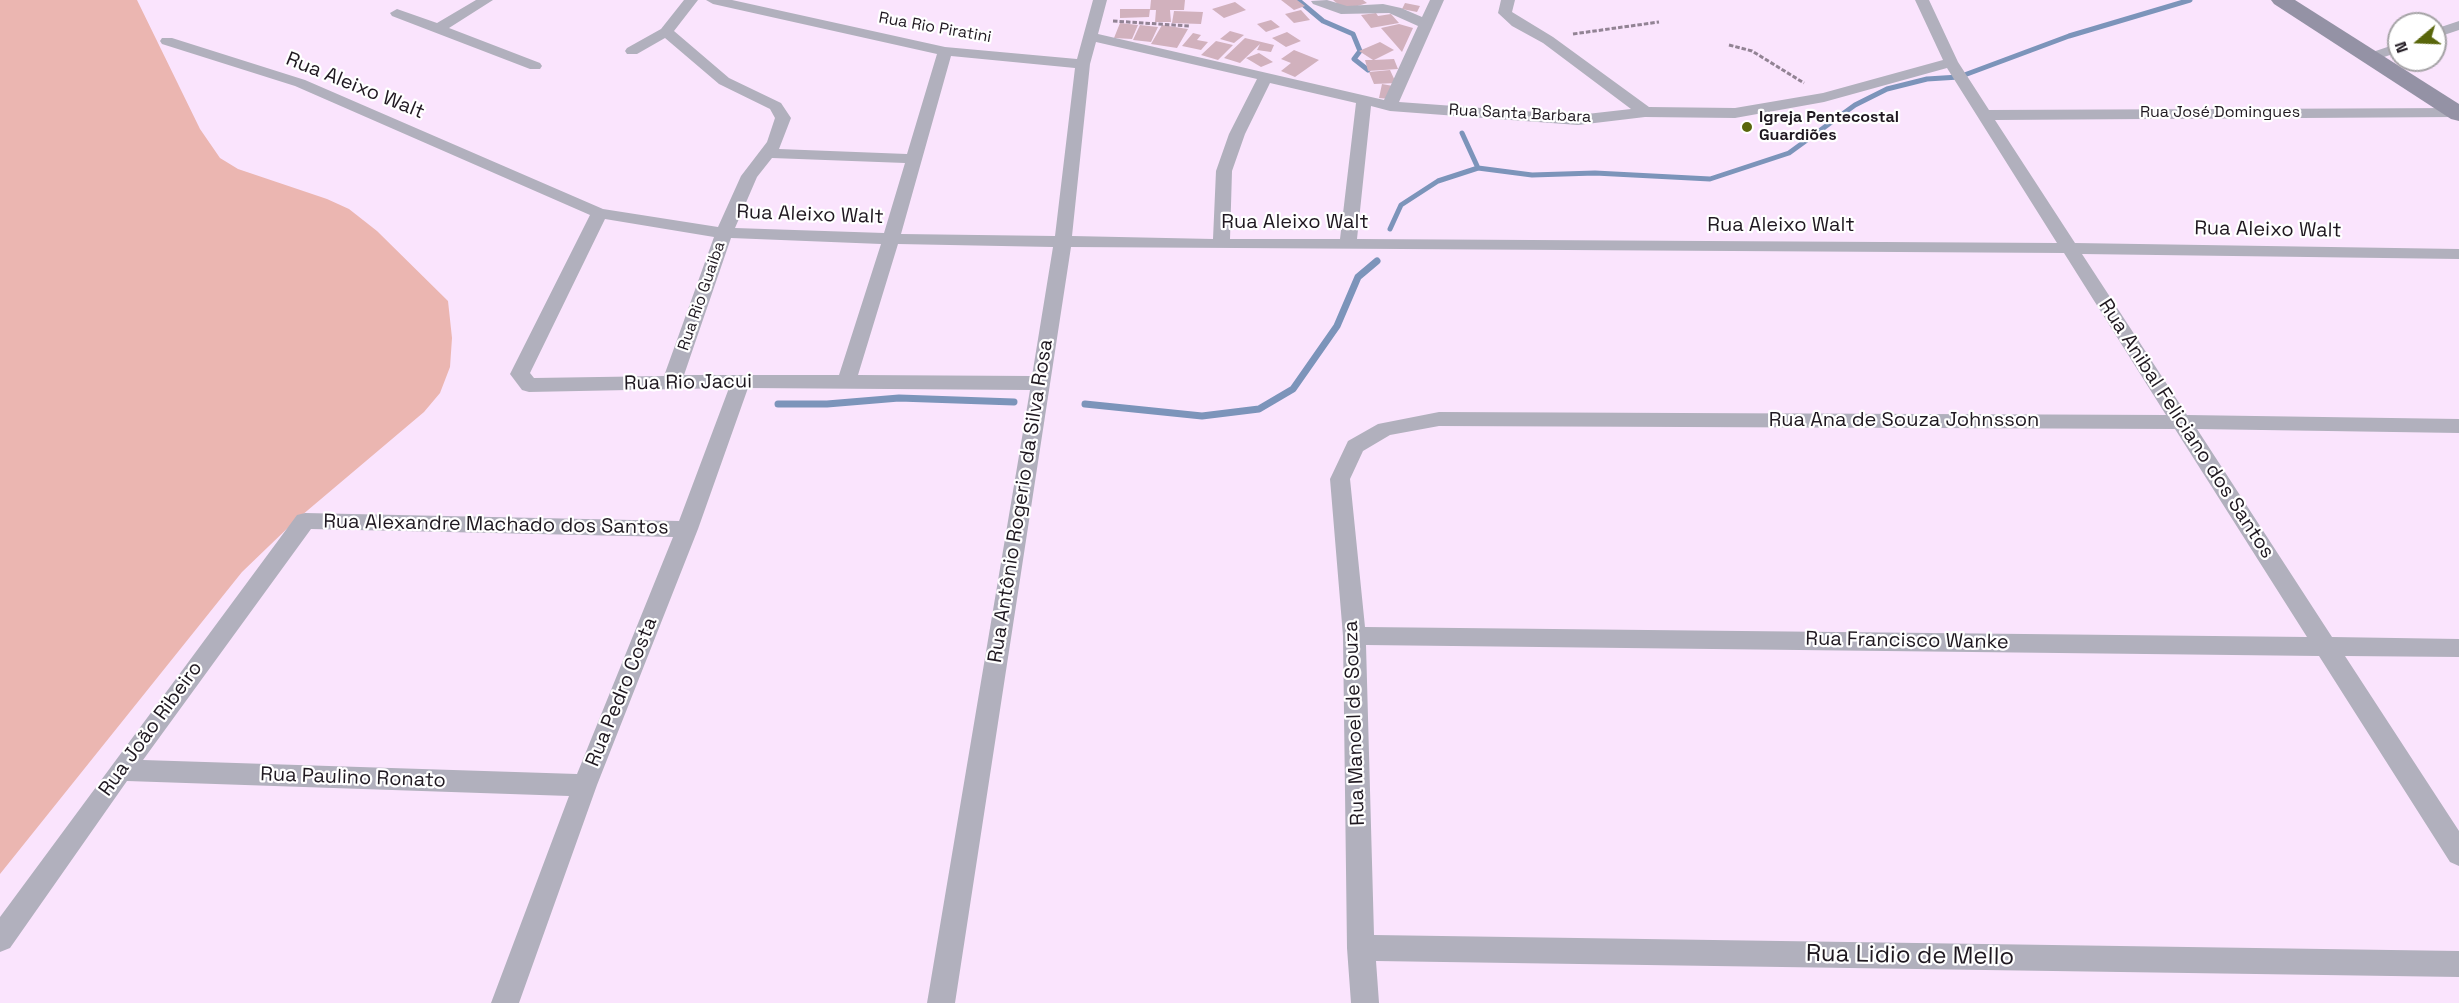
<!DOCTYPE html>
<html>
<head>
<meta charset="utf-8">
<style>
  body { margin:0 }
  #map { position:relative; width:2459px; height:1003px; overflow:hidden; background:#fae4fd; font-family:"Space Grotesk",sans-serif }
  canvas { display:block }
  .north { position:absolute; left:2387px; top:12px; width:60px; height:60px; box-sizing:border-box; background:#fff; border:2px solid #a5a3a6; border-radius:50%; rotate:251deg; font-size:16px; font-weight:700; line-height:24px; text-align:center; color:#1f1820 }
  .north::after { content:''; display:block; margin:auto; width:21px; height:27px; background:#59660b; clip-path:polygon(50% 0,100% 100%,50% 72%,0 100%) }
</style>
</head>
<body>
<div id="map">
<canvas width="2459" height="1003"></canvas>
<div class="north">N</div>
</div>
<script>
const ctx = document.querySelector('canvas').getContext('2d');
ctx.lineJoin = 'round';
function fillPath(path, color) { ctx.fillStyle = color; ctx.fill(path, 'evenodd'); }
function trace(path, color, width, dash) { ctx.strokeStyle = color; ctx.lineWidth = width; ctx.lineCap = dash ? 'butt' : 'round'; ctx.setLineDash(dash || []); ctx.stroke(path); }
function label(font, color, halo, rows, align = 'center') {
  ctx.font = font + ' "Space Grotesk",sans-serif'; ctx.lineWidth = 4.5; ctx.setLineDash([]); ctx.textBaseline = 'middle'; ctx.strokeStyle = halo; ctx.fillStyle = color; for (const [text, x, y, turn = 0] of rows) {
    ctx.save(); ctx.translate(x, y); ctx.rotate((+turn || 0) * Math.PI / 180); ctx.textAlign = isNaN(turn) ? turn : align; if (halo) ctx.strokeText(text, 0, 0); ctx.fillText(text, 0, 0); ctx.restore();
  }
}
const green = new Path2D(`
  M 0,0 L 137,0 L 200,129 L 220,158 L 238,169 L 327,199 L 349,209 L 377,231 L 448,301 L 452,338 L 450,367 L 440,393 L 424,412 L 295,521 L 242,572 L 0,874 Z`);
const streamFar1 = new Path2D(`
  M 1298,0 L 1323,21 L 1353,34 L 1360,51 L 1354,59 L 1368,70
  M 1462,133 L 1478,168
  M 1390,229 L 1401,205 L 1438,181 L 1478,168 L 1532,175 L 1595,173 L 1710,179 L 1789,153 L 1855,105 L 1887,89 L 1927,79 L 1959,77 L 2069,36 L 2190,0`);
const stream = new Path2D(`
  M 778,404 L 827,404 L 899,398 L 1014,402
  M 1085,404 L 1202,416 L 1259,409 L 1293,389 L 1337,326 L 1358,277 L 1377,261`);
const building = new Path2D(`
  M 1151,0 L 1185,0 L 1184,10 L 1170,10 L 1171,22 L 1155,22 L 1156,10 L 1150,10 Z
  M 1281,0 L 1297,0 L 1305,6 L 1294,10 Z
  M 1333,0 L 1363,0 L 1367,3 L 1345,10 Z
  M 1235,2 L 1246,10 L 1224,18 L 1212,9 Z
  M 1405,3 L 1420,6 L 1417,12 L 1402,9 Z
  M 1120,9 L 1150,9 L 1149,17 L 1120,18 Z
  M 1301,10 L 1310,20 L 1294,23 L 1285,14 Z
  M 1174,11 L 1203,12 L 1201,24 L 1172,23 Z
  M 1376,13 L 1378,16 L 1391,14 L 1399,23 L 1371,28 L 1361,15 Z
  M 1271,20 L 1280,27 L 1266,32 L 1257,24 Z
  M 1120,23 L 1138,25 L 1132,39 L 1114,38 Z
  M 1399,24 L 1413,28 L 1402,52 L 1381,28 Z
  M 1140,25 L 1158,27 L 1151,42 L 1133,40 Z
  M 1162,25 L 1188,29 L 1177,48 L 1151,44 Z
  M 1230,31 L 1244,35 L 1234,43 L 1220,39 Z
  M 1287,32 L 1301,41 L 1286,47 L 1272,38 Z
  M 1193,33 L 1201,35 L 1197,40 L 1208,42 L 1201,50 L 1182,46 Z
  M 1245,38 L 1274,45 L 1271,52 L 1257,50 L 1260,44 L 1240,63 L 1224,58 Z
  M 1216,41 L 1233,45 L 1218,60 L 1201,55 Z
  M 1380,42 L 1394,50 L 1374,60 L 1394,59 L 1398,69 L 1368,71 L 1365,60 L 1373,60 L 1359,51 Z
  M 1294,50 L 1319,60 L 1295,77 L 1281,71 L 1291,63 L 1281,59 Z
  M 1259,53 L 1273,62 L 1261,67 L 1246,58 Z
  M 1390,70 L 1396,83 L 1374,84 L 1369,72 Z
  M 1382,84 L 1393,86 L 1390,99 L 1379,98 Z`);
const path = new Path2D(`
  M 1113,21 L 1189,26
  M 1573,34 L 1659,22
  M 1729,45 L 1752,51 L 1804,83`);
const minor = new Path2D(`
  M 476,0 L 493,0 L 449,28 L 540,63 L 542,66 L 540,69 L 530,69 L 392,16 L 390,13 L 397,9 L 437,23 Z
  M 684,0 L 698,0 L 674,31 L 729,78 L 781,103 L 791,118 L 779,149 L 907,154 L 937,54 L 713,4 L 706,0 L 732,0 L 945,47 L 1077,59 L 1093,0 L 1107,0 L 1098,34 L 1384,100 L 1418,26 L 1389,13 L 1341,14 L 1313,4 L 1311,1 L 1327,0 L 1347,6 L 1383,4 L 1401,8 L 1422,17 L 1430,0 L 1444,0 L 1399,102 L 1578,115 L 1631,109 L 1543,43 L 1512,26 L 1498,13 L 1501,0 L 1515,0 L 1512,12 L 1553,37 L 1649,107 L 1735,108 L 1823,93 L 1943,60 L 1915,0 L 1929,0 L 1958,62 L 1989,110 L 2459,108 L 2459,116 L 2455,117 L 1995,120 L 2075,243 L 2459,249 L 2459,259 L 2082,254 L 2187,415 L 2459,419 L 2459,433 L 2197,429 L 2332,637 L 2459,639 L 2459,657 L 2345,656 L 2459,831 L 2459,866 L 2450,862 L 2319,656 L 1366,645 L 1374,935 L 2459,951 L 2459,977 L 1376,961 L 1379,1003 L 1351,1003 L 1347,948 L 1343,636 L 1330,479 L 1348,441 L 1378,424 L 1439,412 L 2166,415 L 2064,253 L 1071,247 L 955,1003 L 927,1003 L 1030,390 L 748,388 L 698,529 L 597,785 L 519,1003 L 491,1003 L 569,796 L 127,781 L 10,948 L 0,952 L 0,917 L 297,515 L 305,513 L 679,521 L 729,388 L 529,392 L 522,390 L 510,374 L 590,215 L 295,86 L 162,44 L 160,41 L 162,38 L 172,38 L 305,80 L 603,209 L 718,227 L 741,176 L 767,142 L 775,118 L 770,109 L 719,84 L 665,38 L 637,54 L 627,54 L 625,51 L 627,48 L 661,29 ZM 1096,42 L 1257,79 L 1229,134 L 1216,171 L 1213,239 L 1072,236 L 1090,64 ZM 951,56 L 1075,68 L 1055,236 L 901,234 ZM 1947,68 L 2057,243 L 1357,239 L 1371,106 L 1390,111 L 1578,125 L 1645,117 L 1735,118 L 1824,102 ZM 1270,83 L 1356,103 L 1340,239 L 1230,239 L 1232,171 L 1245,134 ZM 772,158 L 905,163 L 884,233 L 735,228 L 757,177 ZM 605,219 L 714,237 L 664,376 L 534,378 L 530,373 ZM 731,238 L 881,244 L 839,375 L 684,375 ZM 898,244 L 1053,247 L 1032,376 L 858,375 ZM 1439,426 L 2175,429 L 2307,637 L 1365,627 L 1350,479 L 1363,451 L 1390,435 ZM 311,529 L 673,537 L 577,774 L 143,760 Z
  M 2459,21 L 2459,30 L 2435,38 L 2435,29 Z
  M 2399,43 L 2399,52 L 2369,62 L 2362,58 L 2364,55 Z`);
const secondary = new Path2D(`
  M 2271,0 L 2295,0 L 2459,104 L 2459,121 L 2451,119 L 2274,4 Z`);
const markers = [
  [1747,127,6,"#59660b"]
];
const farStreetnames = [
  ["Rua Rio Piratini",935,28,10],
  ["Rua José Domingues",2220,113],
  ["Rua Santa Barbara",1520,114,3],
  ["Rua Rio Guaiba",702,296,-71]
];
const farPoinames = [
  ["Igreja Pentecostal",1759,118],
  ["Guardiões",1759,136]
];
const streetNames = [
  ["Rua Aleixo Walt",355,86,22],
  ["Rua Aleixo Walt",810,215,2],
  ["Rua Aleixo Walt",1295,223],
  ["Rua Aleixo Walt",1781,226],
  ["Rua Aleixo Walt",2268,230,1],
  ["Rua Rio Jacui",688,383,-1],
  ["Rua Ana de Souza Johnsson",1904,421],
  ["Rua Anibal Feliciano dos Santos",2186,429,57],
  ["Rua Antônio Rogerio da Silva Rosa",1021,501,-81],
  ["Rua Alexandre Machado dos Santos",496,525,1],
  ["Rua Francisco Wanke",1907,641,1],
  ["Rua Pedro Costa",622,692,-68],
  ["Rua Manoel de Souza",1355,723,-92],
  ["Rua João Ribeiro",151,729,-54],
  ["Rua Paulino Ronato",353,778,2]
];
const nearStreetnames = [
  ["Rua Lidio de Mello",1910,956,1]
];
fillPath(green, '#ebb6b1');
trace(streamFar1, '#7c94ba', 5);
trace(stream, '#7c94ba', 7);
fillPath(building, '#d1b1bd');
trace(path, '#928394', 3, [4.5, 2]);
fillPath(minor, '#b1b0bd');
fillPath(secondary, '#9492a5');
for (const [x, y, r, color] of markers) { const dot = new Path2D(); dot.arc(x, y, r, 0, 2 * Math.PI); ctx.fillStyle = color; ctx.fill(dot); trace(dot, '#fff', 2); }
label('16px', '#1f1820', '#fff', farStreetnames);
label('bold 16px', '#1f1820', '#fff', farPoinames, 'left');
label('20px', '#1f1820', '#fff', streetNames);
label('24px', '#1f1820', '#fff', nearStreetnames);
</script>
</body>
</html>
